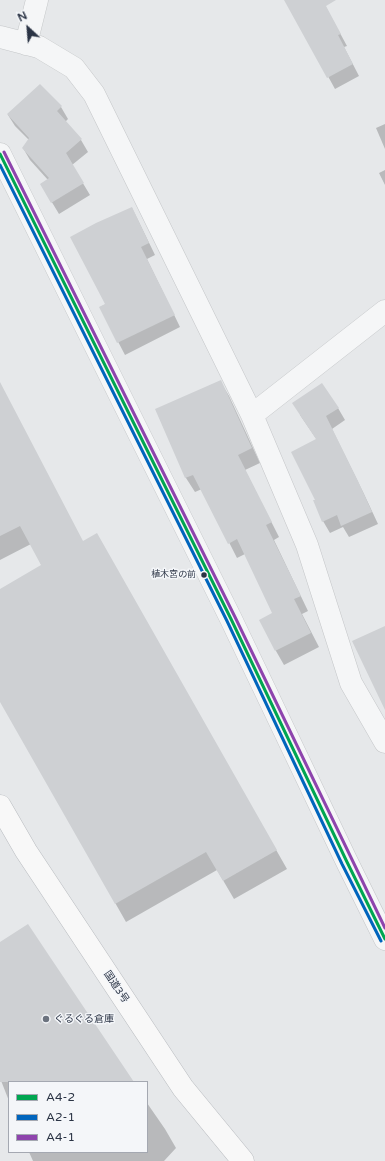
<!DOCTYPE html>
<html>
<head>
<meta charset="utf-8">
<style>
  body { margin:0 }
  #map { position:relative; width:385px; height:1161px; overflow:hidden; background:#e6e8ea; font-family:"Varela Round",sans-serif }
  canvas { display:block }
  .legend { position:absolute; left:8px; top:1081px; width:140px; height:72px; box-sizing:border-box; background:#f4f6f9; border:1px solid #a4a8b1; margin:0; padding:5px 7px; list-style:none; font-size:12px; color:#2b3445 }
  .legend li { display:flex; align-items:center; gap:8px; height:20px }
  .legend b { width:20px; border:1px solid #a4a8b1 }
  .north { position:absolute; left:8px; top:8px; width:40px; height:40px; -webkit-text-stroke:3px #f4f6f9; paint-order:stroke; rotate:334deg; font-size:11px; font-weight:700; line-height:16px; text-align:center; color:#2b3445 }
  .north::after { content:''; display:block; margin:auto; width:14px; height:18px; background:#2b3445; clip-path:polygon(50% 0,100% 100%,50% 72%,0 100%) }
</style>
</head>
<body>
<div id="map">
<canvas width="385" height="1161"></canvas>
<ul class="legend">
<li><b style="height:5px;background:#00a651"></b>A4-2</li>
<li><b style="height:5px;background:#0065bd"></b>A2-1</li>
<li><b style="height:5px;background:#8e44ad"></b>A4-1</li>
</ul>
<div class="north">N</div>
</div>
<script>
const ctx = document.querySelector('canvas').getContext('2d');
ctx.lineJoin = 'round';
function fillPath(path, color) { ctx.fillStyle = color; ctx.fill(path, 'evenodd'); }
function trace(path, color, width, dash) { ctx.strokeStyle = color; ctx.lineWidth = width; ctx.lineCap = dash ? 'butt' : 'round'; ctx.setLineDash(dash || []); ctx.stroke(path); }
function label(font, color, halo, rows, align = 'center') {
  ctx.font = font + ' "Varela Round","Noto Sans JP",sans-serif'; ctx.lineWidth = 3; ctx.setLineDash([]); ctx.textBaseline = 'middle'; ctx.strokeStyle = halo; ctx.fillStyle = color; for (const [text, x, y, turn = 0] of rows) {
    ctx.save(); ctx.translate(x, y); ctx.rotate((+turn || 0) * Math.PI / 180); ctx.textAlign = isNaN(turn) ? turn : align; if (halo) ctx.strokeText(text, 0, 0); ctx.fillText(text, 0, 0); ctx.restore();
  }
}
const shadow = new Path2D(`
  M 286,0 L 322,0 L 347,46 L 344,47 L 359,76 L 335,89 Z
  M 40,85 L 61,107 L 68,119 L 65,122 L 81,140 L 88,152 L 72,165 L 90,195 L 59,214 L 41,184 L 48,180 L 30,160 L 23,148 L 29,140 L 15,126 L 8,115 Z
  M 385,124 L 385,149 L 376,128 Z
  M 385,170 L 385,185 L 379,173 Z
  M 132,208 L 138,220 L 155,255 L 147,259 L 180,327 L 125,355 L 100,307 L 106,304 Z
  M 220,381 L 229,396 L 260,463 L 245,470 L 279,537 L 274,540 L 308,611 L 302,614 L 319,647 L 284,665 L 276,651 L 274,614 L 245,554 L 237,558 L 202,489 L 195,492 L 186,478 L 156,410 Z
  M 0,396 L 83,542 L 97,535 L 287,869 L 234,899 L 217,870 L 126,922 L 0,700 L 0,590 L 42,566 L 31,544 L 0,560 Z
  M 338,408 L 345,420 L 332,429 L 364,494 L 378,524 L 349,537 L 343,527 L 330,533 L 323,521 L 316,500 L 317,440 L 300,415 Z
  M 0,943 L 133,1082 L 9,1082 L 9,1101 L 0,1078 Z
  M 147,1103 L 165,1129 L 176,1148 L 164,1161 L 33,1161 L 29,1152 L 147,1152 Z`);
const building = new Path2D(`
  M 284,0 L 336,0 L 326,6 L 341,34 L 338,35 L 353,64 L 327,78 Z
  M 40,84 L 62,106 L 57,111 L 82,139 L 66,153 L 84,183 L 51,203 L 40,184 L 49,178 L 22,148 L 29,138 L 7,114 Z
  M 132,207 L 149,243 L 141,247 L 175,315 L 117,343 L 99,307 L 105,304 L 70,237 L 96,223 Z
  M 221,380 L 252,448 L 238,455 L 272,522 L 266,525 L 301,596 L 294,599 L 311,633 L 275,651 L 259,620 L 272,613 L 237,539 L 228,544 L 193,475 L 185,478 L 155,409 Z
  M 0,382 L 83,541 L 97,533 L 277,850 L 223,881 L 206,852 L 115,904 L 0,702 L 0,589 L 41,565 L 20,526 L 0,536 Z
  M 322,383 L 339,408 L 326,416 L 358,481 L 372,512 L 341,526 L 337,515 L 322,522 L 313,500 L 315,500 L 291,452 L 316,439 L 292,403 Z
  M 385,626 L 385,710 L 352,641 Z
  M 28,924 L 50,957 L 134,1082 L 0,1082 L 0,942 Z`);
const minor = new Path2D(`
  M 0,37 L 39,47 L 74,68 L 94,94 L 252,415 L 307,545 L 351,683 L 385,742
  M 26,44 L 37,0
  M 0,154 L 231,619 L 347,862 L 385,939
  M 252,415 L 385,311`);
const highway = new Path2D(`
  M 0,806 L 26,851 L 183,1088 L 243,1161`);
const bus1 = new Path2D(`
  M 0,154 L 231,619 L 347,862 L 385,939`);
const bus2 = new Path2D(`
  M 0,165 L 227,621 L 342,864 L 381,941`);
const bus3 = new Path2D(`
  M 4,152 L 235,617 L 385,928`);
const markers = [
  [204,575,3.5,"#2b3445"],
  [46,1019,4,"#6c737f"]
];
const busNames = [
  ["植木宮の前",196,575]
];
const streetNames = [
  ["国道3号",116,987,56]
];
const poiNames = [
  ["ぐるぐる倉庫",54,1019]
];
fillPath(shadow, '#0003');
fillPath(building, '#ced0d3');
trace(minor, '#c4c6c8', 23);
trace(highway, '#b8bbbf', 23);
trace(minor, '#f5f6f7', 22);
trace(highway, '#f8f8f8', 22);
trace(bus1, '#00a651', 3);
trace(bus2, '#0065bd', 3);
trace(bus3, '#8e44ad', 3);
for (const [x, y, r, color] of markers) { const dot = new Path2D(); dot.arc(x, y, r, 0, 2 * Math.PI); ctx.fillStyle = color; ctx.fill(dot); trace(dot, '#f4f6f9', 1.5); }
label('9px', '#2b3445', '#f4f6f9', busNames, 'right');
label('10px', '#2b3445', '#f4f6f9', streetNames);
label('10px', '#2b3445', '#f4f6f9', poiNames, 'left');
</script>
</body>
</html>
